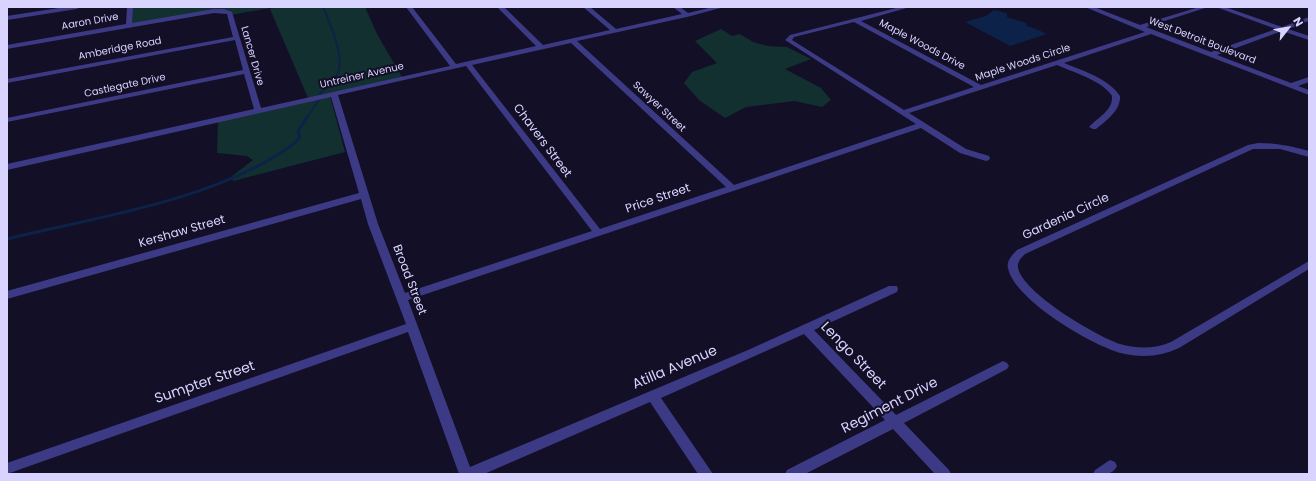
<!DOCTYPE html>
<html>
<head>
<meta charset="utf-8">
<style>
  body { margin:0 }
  #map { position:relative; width:1316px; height:481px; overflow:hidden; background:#130f26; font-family:Poppins,sans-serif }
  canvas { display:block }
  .frame { position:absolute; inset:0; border:8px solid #d9d4ff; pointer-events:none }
  .north { position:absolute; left:1268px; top:8px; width:40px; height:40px; -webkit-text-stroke:3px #130f26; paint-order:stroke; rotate:59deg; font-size:11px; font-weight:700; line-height:16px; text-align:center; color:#d9d4ff }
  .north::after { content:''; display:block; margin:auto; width:14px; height:18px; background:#d9d4ff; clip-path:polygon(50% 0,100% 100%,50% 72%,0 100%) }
</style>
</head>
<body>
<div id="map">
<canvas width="1316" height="481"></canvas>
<div class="frame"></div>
<div class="north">N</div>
</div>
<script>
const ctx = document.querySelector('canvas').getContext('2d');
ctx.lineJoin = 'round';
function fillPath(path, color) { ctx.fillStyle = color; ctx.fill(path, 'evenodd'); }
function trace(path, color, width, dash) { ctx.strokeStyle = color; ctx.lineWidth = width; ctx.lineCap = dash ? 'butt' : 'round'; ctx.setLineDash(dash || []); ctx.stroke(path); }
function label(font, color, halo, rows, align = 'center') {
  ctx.font = font + ' Poppins,sans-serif'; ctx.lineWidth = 4; ctx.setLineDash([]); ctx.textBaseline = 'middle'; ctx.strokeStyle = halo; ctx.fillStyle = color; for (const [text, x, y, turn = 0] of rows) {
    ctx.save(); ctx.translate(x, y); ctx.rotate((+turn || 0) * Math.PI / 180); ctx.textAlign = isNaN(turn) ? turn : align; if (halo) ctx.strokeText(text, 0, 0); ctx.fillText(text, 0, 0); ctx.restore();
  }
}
const green = new Path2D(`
  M 130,7 L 271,7 L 271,8 L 230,15 L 224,11 L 129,26 Z
  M 274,7 L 365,7 L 377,34 L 402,77 L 308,98 L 270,9 Z
  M 721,29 L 732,36 L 740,34 L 753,42 L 768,46 L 787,47 L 811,59 L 785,69 L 821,88 L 831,100 L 822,107 L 794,101 L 746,107 L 725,118 L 699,100 L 684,83 L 692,72 L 717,63 L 695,41 Z
  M 330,96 L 345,152 L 233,181 L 232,176 L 253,160 L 247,156 L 217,153 L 218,121 Z`);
const water = new Path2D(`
  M 994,10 L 1007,13 L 1007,17 L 1026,23 L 1027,26 L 1036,29 L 1047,34 L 1010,46 L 965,22 L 986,16 Z`);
const streamFar1 = new Path2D(`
  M 320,94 C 325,88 333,82 337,75 C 346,59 330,23 323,7
  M 307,118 L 319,100`);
const stream = new Path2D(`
  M 7,239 C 93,218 197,203 274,157 C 283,151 294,146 300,137 L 298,131 L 307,117`);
const minor = new Path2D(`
  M 65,7 L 80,7 L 77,9 L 7,20 L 7,16 Z
  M 127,7 L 133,7 L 132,23 L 214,9 L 224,9 L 232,12 L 261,108 L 450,66 L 406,7 L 412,7 L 456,64 L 536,46 L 497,7 L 504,7 L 543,45 L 610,30 L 583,7 L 590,7 L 616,29 L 682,14 L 673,7 L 680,7 L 688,13 L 713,7 L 724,7 L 687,17 L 577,41 L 734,185 L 916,124 L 785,40 L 790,35 L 900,7 L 910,7 L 861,21 L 981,85 L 1145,32 L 1085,7 L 1094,7 L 1140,25 L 1199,7 L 1208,7 L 1146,27 L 1211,52 L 1276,29 L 1216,7 L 1225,7 L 1282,27 L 1309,17 L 1309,21 L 1288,29 L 1309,36 L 1309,40 L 1282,31 L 1217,55 L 1291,83 L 1309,77 L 1309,82 L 1298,86 L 1309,90 L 1309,95 L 1151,34 L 1064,63 C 1083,71 1108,78 1120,96 C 1121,110 1106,121 1096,129 L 1093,129 L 1089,127 C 1098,117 1113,111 1112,96 C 1103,81 1073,72 1057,65 L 909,113 L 966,149 L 989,156 L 990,158 L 989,160 L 986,161 L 960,153 L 921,128 L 408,300 L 470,467 L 748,350 L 889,286 L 897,286 L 898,289 L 897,292 L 814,330 L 896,415 L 999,363 L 1003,361 L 1007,363 L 1009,366 L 1007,369 L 904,423 L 949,470 L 951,474 L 935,474 L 893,429 L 805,474 L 785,474 L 787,470 L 885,420 L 804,334 L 661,398 L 713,474 L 698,474 L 650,402 L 484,474 L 459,474 L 408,332 L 7,474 L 7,463 L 406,324 L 368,224 L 361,199 L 7,299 L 7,291 L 359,193 L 331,97 L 7,170 L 7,164 L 254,109 L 244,74 L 7,122 L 7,118 L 243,70 L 235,40 L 7,83 L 7,79 L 233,37 L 227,14 L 214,13 L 7,49 L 7,45 L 126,24 ZM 854,22 L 974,87 L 904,110 L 792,40 L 794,37 ZM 571,43 L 726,187 L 600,229 L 472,65 ZM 466,66 L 592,231 L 405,293 L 378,224 L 338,95 Z
  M 1258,143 C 1276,143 1292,146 1309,151 L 1309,157 L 1280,149 L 1253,149 L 1025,254 C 1021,258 1017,262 1018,268 C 1023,293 1096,336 1120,344 C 1136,349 1155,349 1171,342 L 1309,261 L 1309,269 L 1179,348 C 1162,356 1144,358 1125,354 C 1095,348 1014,300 1008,268 C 1006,261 1013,254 1017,250 L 1248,145 Z
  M 1110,460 L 1115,462 L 1117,466 C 1112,476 1103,474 1093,474 L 1095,470 Z`);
const farStreetnames = [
  ["Aaron Drive",90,22,-10],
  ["West Detroit Boulevard",1202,41,21],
  ["Maple Woods Drive",922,45,28],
  ["Amberidge Road",120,49,-11],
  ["Lancer Drive",252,56,74],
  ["Maple Woods Circle",1023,63,-18],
  ["Untreiner Avenue",362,76,-13],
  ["Castlegate Drive",125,86,-12],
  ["Sawyer Street",659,107,43]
];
const streetNames = [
  ["Chavers Street",542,141,53],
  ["Price Street",658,199,-19],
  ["Gardenia Circle",1066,217,-25],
  ["Kershaw Street",182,232,-16],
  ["Broad Street",409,280,69]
];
const nearStreetnames = [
  ["Lengo Street",853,356,46],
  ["Atilla Avenue",675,368,-23],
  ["Sumpter Street",205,383,-19],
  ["Regiment Drive",890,406,-27]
];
fillPath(green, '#12302f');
fillPath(water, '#0c2248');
trace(streamFar1, '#0c2248', 2);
trace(stream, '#0c2248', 3);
fillPath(minor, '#3d3a85');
label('10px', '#d9d4ff', '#130f26', farStreetnames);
label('12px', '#d9d4ff', '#130f26', streetNames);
label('14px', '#d9d4ff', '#130f26', nearStreetnames);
</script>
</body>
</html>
